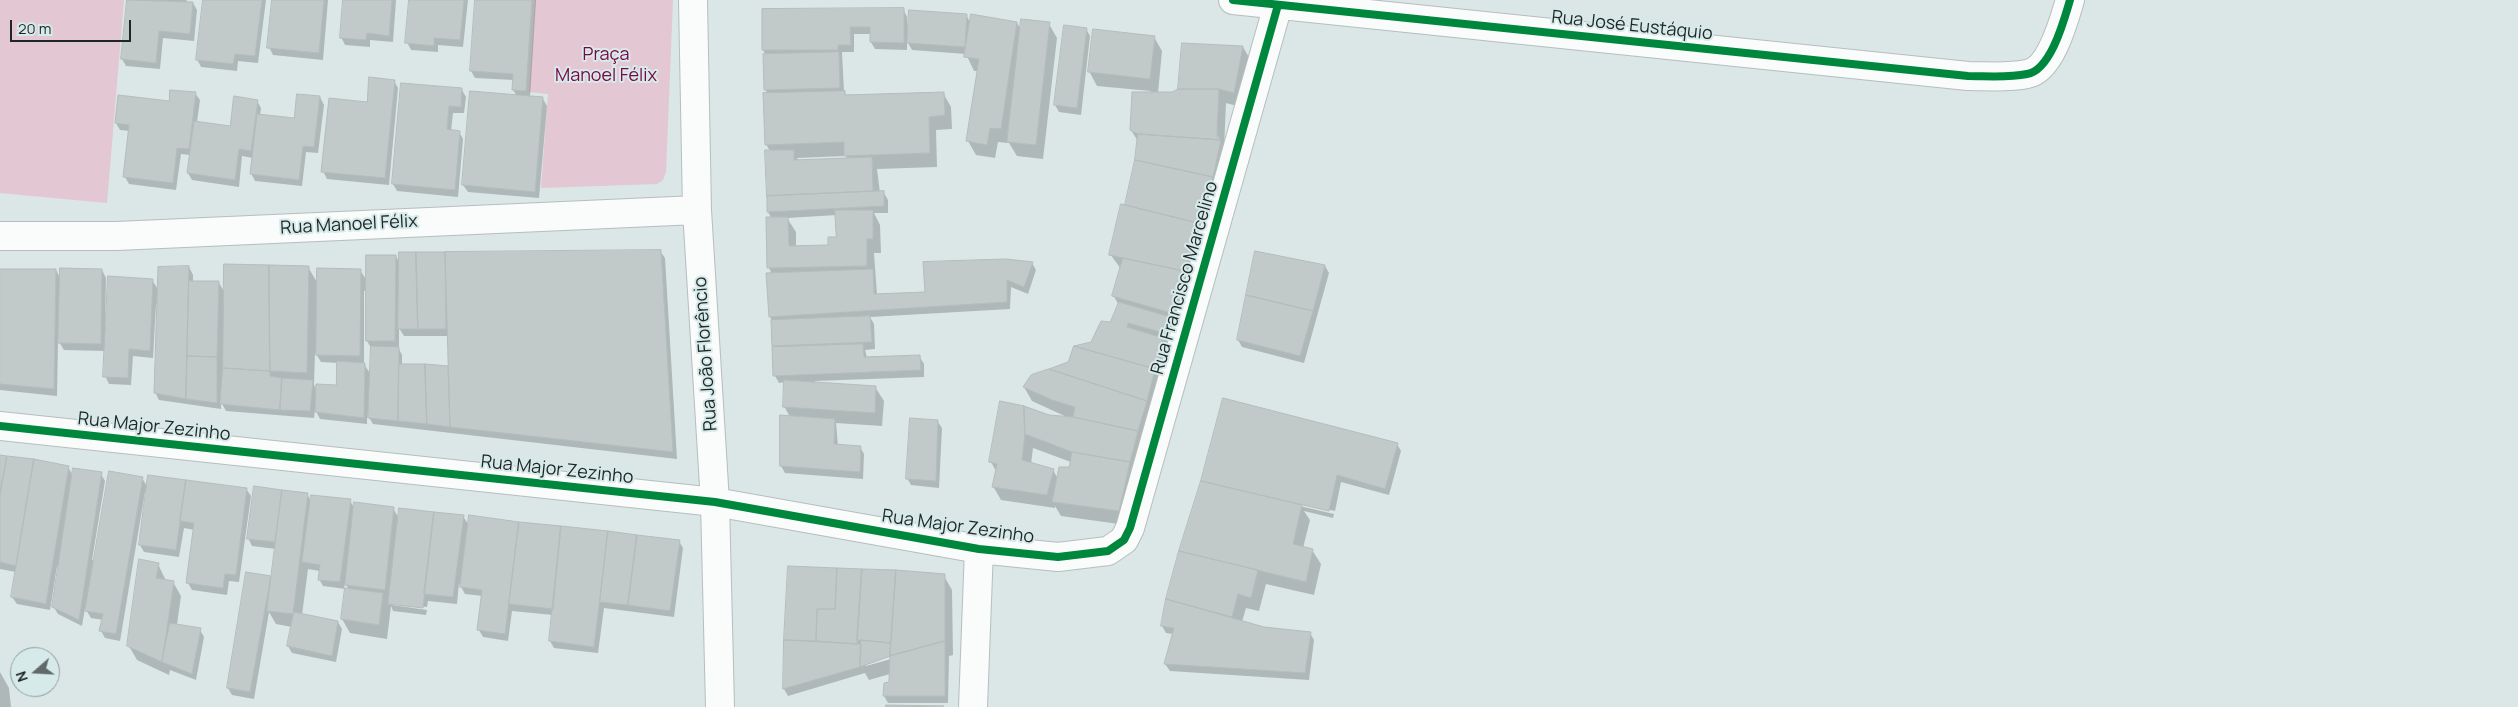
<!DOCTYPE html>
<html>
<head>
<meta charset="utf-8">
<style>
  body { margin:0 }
  #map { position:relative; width:2518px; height:707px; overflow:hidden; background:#dbe6e6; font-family:Manrope,sans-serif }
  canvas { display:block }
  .north { position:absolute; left:10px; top:647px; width:50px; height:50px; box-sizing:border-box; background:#d7eaea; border:1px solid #8d9c9c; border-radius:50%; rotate:251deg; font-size:14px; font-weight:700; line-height:20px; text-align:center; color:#1f2626 }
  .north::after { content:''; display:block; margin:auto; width:18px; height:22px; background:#616969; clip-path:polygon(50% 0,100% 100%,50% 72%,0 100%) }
  .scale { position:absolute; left:10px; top:20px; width:121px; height:22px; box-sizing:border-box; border:2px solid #1f2626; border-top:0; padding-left:6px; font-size:15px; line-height:18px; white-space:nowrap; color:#1f2626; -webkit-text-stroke:4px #d7eaea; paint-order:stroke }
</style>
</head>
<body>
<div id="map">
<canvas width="2518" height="707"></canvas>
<div class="north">N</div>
<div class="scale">20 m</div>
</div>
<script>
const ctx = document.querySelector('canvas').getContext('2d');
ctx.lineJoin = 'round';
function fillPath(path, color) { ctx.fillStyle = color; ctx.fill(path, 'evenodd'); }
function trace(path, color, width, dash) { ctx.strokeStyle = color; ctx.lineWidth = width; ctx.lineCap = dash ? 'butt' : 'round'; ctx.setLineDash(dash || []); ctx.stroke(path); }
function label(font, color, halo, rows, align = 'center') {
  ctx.font = font + ' Manrope,sans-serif'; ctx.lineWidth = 4; ctx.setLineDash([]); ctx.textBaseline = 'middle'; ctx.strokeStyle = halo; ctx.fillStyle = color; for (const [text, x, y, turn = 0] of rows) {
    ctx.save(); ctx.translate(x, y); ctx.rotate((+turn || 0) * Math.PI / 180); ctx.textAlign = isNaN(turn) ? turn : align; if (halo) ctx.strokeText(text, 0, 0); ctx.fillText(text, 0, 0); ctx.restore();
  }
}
const green = new Path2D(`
  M 0,0 L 124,0 L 107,203 L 0,193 Z
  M 535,0 L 673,0 L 666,172 L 663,180 L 657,184 L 541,188 L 548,94 L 529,92 Z`);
const shadow = new Path2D(`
  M 128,0 L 187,0 L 186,2 L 193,3 L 197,10 L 194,41 L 163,38 L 160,69 L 126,66 L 122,59 Z
  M 204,0 L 266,0 L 258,63 L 238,61 L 237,71 L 201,67 L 197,59 Z
  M 273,0 L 328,0 L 323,60 L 273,55 L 269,47 Z
  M 344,0 L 396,0 L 393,42 L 370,40 L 370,47 L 345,45 L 341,37 Z
  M 410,0 L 468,0 L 463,47 L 438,45 L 438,52 L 411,50 L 407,42 Z
  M 476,0 L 536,0 L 530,97 L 543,99 L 547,106 L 539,198 L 468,192 L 463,185 L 517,96 L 513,90 L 514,80 L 475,78 L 471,71 Z
  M 903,9 L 907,17 L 907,29 L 966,15 L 971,24 L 1017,23 L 1021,30 L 1049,24 L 1057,38 L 1043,159 L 1017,156 L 1009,143 L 998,142 L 995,158 L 976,155 L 968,141 L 978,71 L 974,71 L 966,54 L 912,50 L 907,41 L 907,50 L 875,49 L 871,42 L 871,34 L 854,34 L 854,52 L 842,52 L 844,92 L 847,96 L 943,93 L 951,107 L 952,129 L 936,130 L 937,167 L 877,169 L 880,193 L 884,193 L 888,200 L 888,213 L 874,213 L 880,225 L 881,253 L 874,253 L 877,295 L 926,293 L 1032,263 L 1036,270 L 1028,294 L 1011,287 L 1010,309 L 870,317 L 874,324 L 875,349 L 865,350 L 867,358 L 919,356 L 924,364 L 924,377 L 815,381 L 815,383 L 875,387 L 884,401 L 882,426 L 836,423 L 838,446 L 860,447 L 864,454 L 863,479 L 785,473 L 781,466 L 790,417 L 784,406 L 785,382 L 779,383 L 775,376 L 772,321 L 770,316 L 772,274 L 769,268 L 772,219 L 768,212 L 766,151 L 770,151 L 766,144 L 768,94 L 765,89 L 766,55 L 763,50 ZM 846,156 L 848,159 L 799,161 L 797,158 ZM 837,215 L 837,238 L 830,246 L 796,247 L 796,232 L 787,218 Z
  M 1086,29 L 1090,36 L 1081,115 L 1059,112 L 1055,105 Z
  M 1154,37 L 1162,51 L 1158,93 L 1173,94 L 1243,47 L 1251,61 L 1241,107 L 1226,103 L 1224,148 L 1172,346 L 1165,344 L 1170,354 L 1126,525 L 1061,516 L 1055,506 L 1055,508 L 1001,500 L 993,486 L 996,471 L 991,462 L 1001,403 L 1049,416 L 1069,418 L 1032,401 L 1024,387 L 1069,363 L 1111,324 L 1119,305 L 1113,295 L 1121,269 L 1110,254 L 1126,207 L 1139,143 L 1131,130 L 1151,91 L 1097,86 L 1089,71 ZM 1033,448 L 1071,462 L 1070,468 L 1058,479 L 1053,470 L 1031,464 Z
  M 394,81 L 398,88 L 389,185 L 327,179 L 323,171 L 368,104 Z
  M 402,84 L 462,90 L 466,97 L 464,113 L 453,113 L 451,131 L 459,132 L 463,139 L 458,197 L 397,191 L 393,184 Z
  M 195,93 L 200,100 L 197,122 L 232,127 L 257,101 L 261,108 L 260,115 L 295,120 L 320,97 L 324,105 L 318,153 L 306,152 L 302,186 L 255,181 L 251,173 L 253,158 L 242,156 L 239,187 L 192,180 L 188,173 L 190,155 L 181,154 L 176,190 L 129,184 L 125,177 L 130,131 L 120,130 L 116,123 Z
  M 660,251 L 665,258 L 677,459 L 373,424 L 367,414 L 367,424 L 320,419 L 315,409 L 314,418 L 226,411 L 221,402 L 221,409 L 159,400 L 155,392 L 158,304 L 156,304 L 153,358 L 133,356 L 131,385 L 109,384 L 105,376 L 106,351 L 64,350 L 58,340 L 57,396 L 0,390 L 0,270 L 56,270 L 61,280 L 102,270 L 106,278 L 105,326 L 107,326 L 152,280 L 159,291 L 189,267 L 193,275 L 193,282 L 219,283 L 225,293 L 308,267 L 318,284 L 360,270 L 367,281 L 396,256 L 400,264 L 400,253 ZM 364,291 L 367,291 L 367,341 L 371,348 L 371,375 L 364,364 ZM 399,328 L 404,336 L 448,336 L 449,367 L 402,365 L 402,355 L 399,349 ZM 315,352 L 321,362 L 338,363 L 337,387 L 317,390 L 314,385 Z
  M 1325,266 L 1329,273 L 1304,363 L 1242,347 L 1238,340 Z
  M 937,421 L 942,428 L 939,488 L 911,485 L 907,478 Z
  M 1397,444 L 1401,451 L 1389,495 L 1341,482 L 1335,511 L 1206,481 L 1206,484 L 1334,514 L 1333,518 L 1304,511 L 1310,520 L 1303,548 L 1312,550 L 1321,564 L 1314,595 L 1266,584 L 1259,611 L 1246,608 L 1242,622 L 1264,628 L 1310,633 L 1314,640 L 1309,680 L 1170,671 L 1165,664 L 1173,634 L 1166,633 L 1162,626 L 1180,552 L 1203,481 Z
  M 0,456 L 68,467 L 73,476 L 101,474 L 105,481 L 92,560 L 95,561 L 142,478 L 148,488 L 246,489 L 251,496 L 239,582 L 229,581 L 227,595 L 192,590 L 188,583 L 195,530 L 184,528 L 179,557 L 144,552 L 140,545 L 147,492 L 145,492 L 120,641 L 105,638 L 101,631 L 103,620 L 91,618 L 85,608 L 82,626 L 58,614 L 53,606 L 59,566 L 57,566 L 50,610 L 17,604 L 12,597 L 16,572 L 0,569 Z
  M 255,487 L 307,494 L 311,501 L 350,501 L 355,509 L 393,508 L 399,519 L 463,516 L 469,526 L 470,517 L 679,541 L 683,548 L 674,617 L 604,608 L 598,653 L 554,648 L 550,641 L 553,615 L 512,611 L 508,641 L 483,637 L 479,630 L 483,596 L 465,594 L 459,583 L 457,604 L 428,601 L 427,607 L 392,603 L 392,605 L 427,610 L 426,615 L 393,611 L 391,606 L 387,639 L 350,633 L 342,619 L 346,589 L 323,586 L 319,579 L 320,571 L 308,569 L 302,615 L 338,622 L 342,629 L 336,662 L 292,653 L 288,646 L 292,627 L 276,624 L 269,612 L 254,699 L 232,695 L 228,688 L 270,577 L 272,581 L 276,549 L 252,546 L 248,538 ZM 345,583 L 349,590 L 344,589 Z
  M 158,564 L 166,581 L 173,582 L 181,596 L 177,625 L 200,630 L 204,637 L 196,680 L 170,670 L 169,675 L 137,660 L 129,646 Z
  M 789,567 L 944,576 L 952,590 L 953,655 L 949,656 L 948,703 L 888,703 L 884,696 L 885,684 L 890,684 L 890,674 L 869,680 L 865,673 L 788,696 L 784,689 ZM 891,656 L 891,659 L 866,666 L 865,664 Z
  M 0,672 L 9,688 L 11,707 L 0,707 Z`);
const building = new Path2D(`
  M 127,0 L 193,2 L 190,34 L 159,31 L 156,63 L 121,59 Z
  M 203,0 L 262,0 L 255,56 L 235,54 L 233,64 L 196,60 Z
  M 272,0 L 324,0 L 319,53 L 267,48 Z
  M 343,0 L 392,0 L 389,36 L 367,33 L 366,40 L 340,38 Z
  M 409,0 L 464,0 L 460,40 L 434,38 L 434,46 L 405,43 Z
  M 475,0 L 532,0 L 526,91 L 512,90 L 513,74 L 470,71 Z
  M 904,8 L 904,43 L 870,42 L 870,27 L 850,27 L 851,45 L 838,45 L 838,50 L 762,50 L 762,9 Z
  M 909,10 L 967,14 L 965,47 L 907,43 Z
  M 971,14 L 1017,22 L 1001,129 L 990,128 L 987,145 L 966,141 L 979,59 L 964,57 Z
  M 1021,19 L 1050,22 L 1036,145 L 1007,142 Z
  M 1064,25 L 1087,28 L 1077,108 L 1054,105 Z
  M 1093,29 L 1155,36 L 1150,79 L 1088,72 Z
  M 1182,43 L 1243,46 L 1234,93 L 1219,89 L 1178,89 Z
  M 839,52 L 840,88 L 764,90 L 763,54 Z
  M 369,77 L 395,80 L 385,178 L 321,172 L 329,98 L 367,102 Z
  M 401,83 L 462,88 L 461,107 L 449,106 L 447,129 L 460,131 L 455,190 L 392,184 Z
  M 1178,89 L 1219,89 L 1217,135 L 1221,140 L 1138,134 L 1130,130 L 1132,92 L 1172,92 Z
  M 170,90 L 196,92 L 189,149 L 177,148 L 173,183 L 123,177 L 129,125 L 115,123 L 118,95 L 169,101 Z
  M 470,91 L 543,97 L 535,192 L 462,185 Z
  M 845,91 L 845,95 L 944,92 L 945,115 L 929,117 L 930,153 L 844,156 L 844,142 L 765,145 L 763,93 Z
  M 297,94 L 320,96 L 314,147 L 303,146 L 299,180 L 250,174 L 257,114 L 294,118 Z
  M 234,96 L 258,100 L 251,151 L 239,149 L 235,180 L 187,173 L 194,121 L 230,126 Z
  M 1138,134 L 1221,140 L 1213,177 L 1135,160 Z
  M 765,150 L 794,150 L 794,160 L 872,157 L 873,191 L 767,196 Z
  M 1135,160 L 1213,177 L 1198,223 L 1125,205 Z
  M 884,191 L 884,206 L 767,212 L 767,196 Z
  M 1121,204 L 1198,223 L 1184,271 L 1109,255 Z
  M 835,210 L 873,210 L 873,239 L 867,239 L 867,266 L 767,268 L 766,217 L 788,217 L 789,246 L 828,245 L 828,237 L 836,237 Z
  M 661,250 L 673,452 L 450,427 L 445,252 Z
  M 1255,251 L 1325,265 L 1313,311 L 1246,295 Z
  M 399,252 L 416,252 L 418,329 L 398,329 Z
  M 416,252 L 445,252 L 446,329 L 418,329 Z
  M 366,255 L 396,255 L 395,341 L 366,341 Z
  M 1123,258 L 1184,271 L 1171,313 L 1112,296 Z
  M 1006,259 L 1033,262 L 1024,287 L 1007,280 L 1007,302 L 769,317 L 766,273 L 873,269 L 874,294 L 925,292 L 923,262 Z
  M 224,264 L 269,265 L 270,371 L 223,368 Z
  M 269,265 L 309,266 L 307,373 L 270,371 Z
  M 189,266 L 187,356 L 186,399 L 154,393 L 158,267 Z
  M 60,268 L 102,269 L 101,344 L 58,343 Z
  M 317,268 L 361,269 L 360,356 L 316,355 Z
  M 0,269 L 56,269 L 54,389 L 0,384 Z
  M 108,276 L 153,279 L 150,351 L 129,349 L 128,378 L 103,377 Z
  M 189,281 L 219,281 L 217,357 L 187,356 Z
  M 1246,295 L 1313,311 L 1300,356 L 1237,340 Z
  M 1119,302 L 1170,317 L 1164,333 L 1128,323 L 1127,327 L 1163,338 L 1155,369 L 1074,346 L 1091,342 L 1101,321 L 1110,322 Z
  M 870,316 L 872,342 L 772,346 L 771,320 Z
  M 863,344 L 864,357 L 920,355 L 921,370 L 773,376 L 772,347 Z
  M 371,346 L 399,347 L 398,421 L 368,418 Z
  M 1074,346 L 1155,369 L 1147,401 L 1049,369 L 1068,362 Z
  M 187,356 L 217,357 L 217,403 L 186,399 Z
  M 337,361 L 365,363 L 364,418 L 315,412 L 316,384 L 336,385 Z
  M 399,364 L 425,364 L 427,424 L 398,421 Z
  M 425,364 L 448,366 L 450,427 L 427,424 Z
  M 223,368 L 270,371 L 270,376 L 282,378 L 280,410 L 220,404 Z
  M 1049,369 L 1147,401 L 1138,431 L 1073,417 L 1075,407 L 1052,400 L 1023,387 L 1031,375 Z
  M 282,378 L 313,380 L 310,411 L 280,410 Z
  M 784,380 L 876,386 L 875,413 L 783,407 Z
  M 1223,398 L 1398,443 L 1385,489 L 1337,475 L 1329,511 L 1201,481 Z
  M 1000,401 L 1024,406 L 1025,434 L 1022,460 L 1054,469 L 1047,495 L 992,487 L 997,464 L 989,462 Z
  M 1024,406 L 1049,415 L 1073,417 L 1138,431 L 1130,462 L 1072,452 L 1025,434 Z
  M 780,415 L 835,419 L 834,444 L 861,446 L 860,472 L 780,466 Z
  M 910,418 L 938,420 L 936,481 L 906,479 Z
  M 1072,452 L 1130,462 L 1119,511 L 1052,502 L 1059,467 L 1069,467 Z
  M 0,455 L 7,456 L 0,494 Z
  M 7,456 L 34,459 L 16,566 L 0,562 L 0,494 Z
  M 34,459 L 69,466 L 46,604 L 11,597 Z
  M 73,468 L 102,472 L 79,620 L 52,607 Z
  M 109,471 L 143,477 L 116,634 L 99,631 L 103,614 L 85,611 Z
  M 148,475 L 186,480 L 176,550 L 139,545 Z
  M 186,480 L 247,488 L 236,575 L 225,574 L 223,588 L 186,583 L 194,523 L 180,521 Z
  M 1201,481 L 1302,505 L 1293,544 L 1313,549 L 1306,582 L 1179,551 Z
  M 254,486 L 282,490 L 275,542 L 247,539 Z
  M 282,490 L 308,493 L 293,614 L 267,611 Z
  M 311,495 L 351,499 L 340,582 L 318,580 L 320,565 L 302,562 Z
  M 354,502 L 394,507 L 385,590 L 345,585 Z
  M 399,508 L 434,512 L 423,608 L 388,604 Z
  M 434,512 L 464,515 L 453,597 L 424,594 Z
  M 469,515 L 519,522 L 505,634 L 477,630 L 482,590 L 460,587 Z
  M 519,522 L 561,526 L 553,609 L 509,604 Z
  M 561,526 L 608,531 L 594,647 L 549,641 Z
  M 608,531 L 637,535 L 628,605 L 600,602 Z
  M 637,535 L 680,540 L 670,611 L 628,605 Z
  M 1179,551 L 1258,570 L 1251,598 L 1238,594 L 1232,617 L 1166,599 Z
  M 139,559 L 159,563 L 156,578 L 174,581 L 162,662 L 127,646 Z
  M 788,566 L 837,568 L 835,609 L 817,609 L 816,641 L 784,640 Z
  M 837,568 L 862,569 L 857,644 L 816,641 L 817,609 L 835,609 Z
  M 862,569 L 896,570 L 891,643 L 857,640 Z
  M 896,570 L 945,574 L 945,641 L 890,656 Z
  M 246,572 L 271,576 L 250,692 L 227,688 Z
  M 345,588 L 383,593 L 379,625 L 341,619 Z
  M 1166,599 L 1264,627 L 1311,632 L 1305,673 L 1164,664 L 1174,628 L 1161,626 Z
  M 294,612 L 338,621 L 332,656 L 287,646 Z
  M 170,623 L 201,628 L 192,674 L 162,662 Z
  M 784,640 L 861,644 L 860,667 L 783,689 Z
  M 861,640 L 891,643 L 890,656 L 860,667 Z
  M 945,641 L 945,696 L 883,696 L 884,683 L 889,682 L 890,656 Z
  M 886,705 L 944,706 L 886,707 Z`);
const minor = new Path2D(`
  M 693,0 L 697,210 L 715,502 L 979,549 L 1058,557 L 1108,551 L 1124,540 L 1130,528 L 1278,5
  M 1233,0 L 1968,76 C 1987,76 2008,78 2027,74 C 2051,70 2064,20 2070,0
  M 0,236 L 117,236 L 697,210
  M 973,707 L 979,549`);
const tertiary = new Path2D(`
  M 0,426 L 715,502 L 720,707`);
const cycleway = new Path2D(`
  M 1233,0 L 1968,76 C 1987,76 2008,78 2027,74 C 2051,70 2064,20 2070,0
  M 0,426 L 715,502 L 979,549 L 1058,557 L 1108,551 L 1124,540 L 1130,528 L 1278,5`);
const streetNames = [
  ["Rua José Eustáquio",1632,26,6],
  ["Rua Manoel Félix",349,225,-3],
  ["Rua Francisco Marcelino",1185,278,-74],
  ["Rua João Florêncio",706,354,-94],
  ["Rua Major Zezinho",154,427,6],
  ["Rua Major Zezinho",557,470,6],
  ["Rua Major Zezinho",958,527,8]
];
const parkNames = [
  ["Praça",606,55],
  ["Manoel Félix",606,76]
];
fillPath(green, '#e3c7d2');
fillPath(shadow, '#0003');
fillPath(building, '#c1c9c9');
trace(building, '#b4bcbc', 1);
trace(minor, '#b6bebe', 30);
trace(tertiary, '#b6bebe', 30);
trace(minor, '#fafbfb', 28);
trace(tertiary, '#fafbfb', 28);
trace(cycleway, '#00873e', 8);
label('18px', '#1f2626', '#d7eaea', streetNames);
label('18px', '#780743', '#d7eaea', parkNames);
</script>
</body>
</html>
